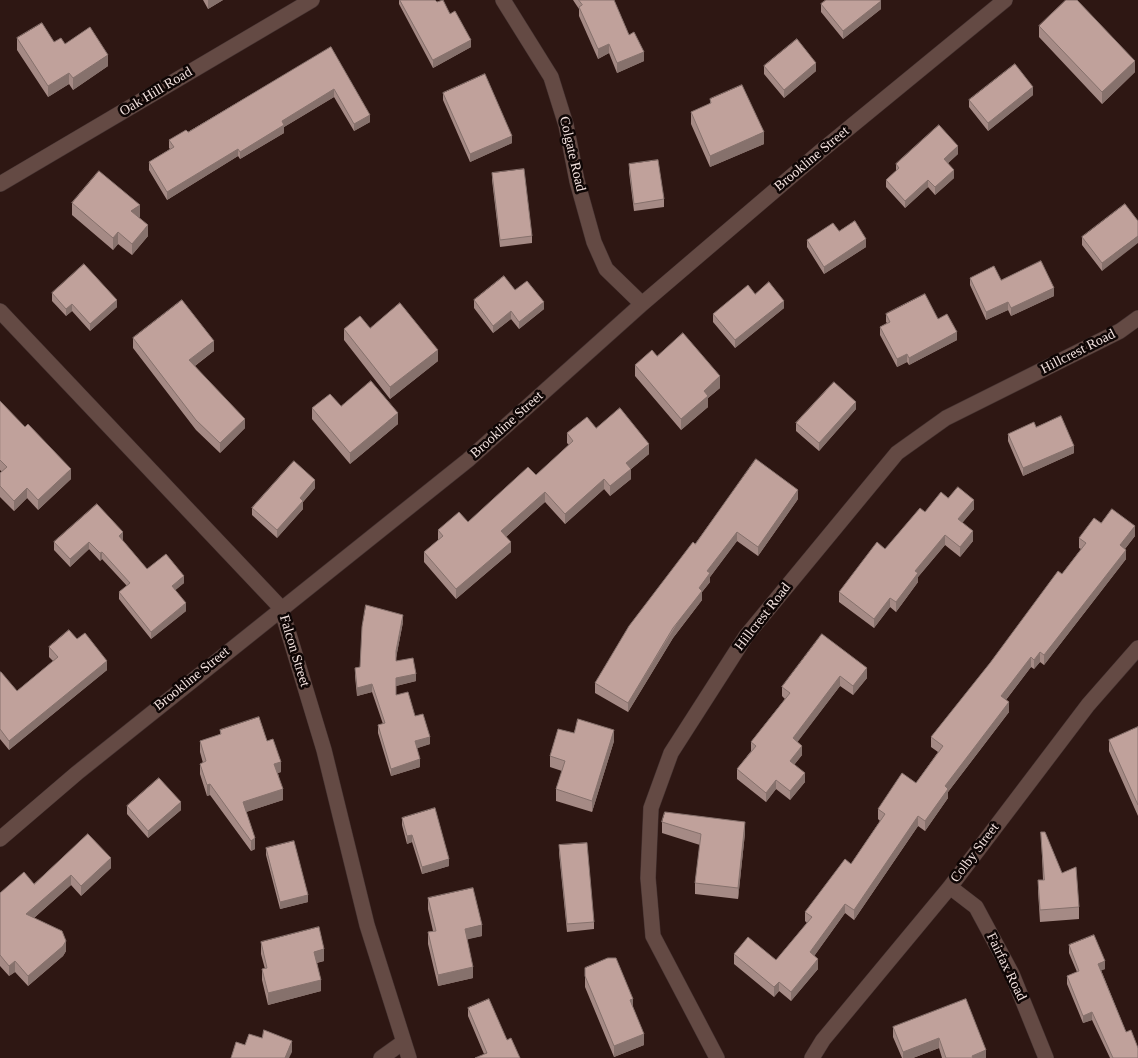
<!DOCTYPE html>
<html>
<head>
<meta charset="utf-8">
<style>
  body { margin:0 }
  canvas { display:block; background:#2e1713 }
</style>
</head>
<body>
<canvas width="1138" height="1058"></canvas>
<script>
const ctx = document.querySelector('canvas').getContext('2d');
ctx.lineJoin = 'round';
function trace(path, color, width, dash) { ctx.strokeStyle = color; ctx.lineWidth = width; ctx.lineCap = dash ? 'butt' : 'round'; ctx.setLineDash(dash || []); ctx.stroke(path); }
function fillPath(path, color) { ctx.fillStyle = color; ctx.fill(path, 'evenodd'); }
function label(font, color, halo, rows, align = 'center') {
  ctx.font = font + ' "Times New Roman",serif'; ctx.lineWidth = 5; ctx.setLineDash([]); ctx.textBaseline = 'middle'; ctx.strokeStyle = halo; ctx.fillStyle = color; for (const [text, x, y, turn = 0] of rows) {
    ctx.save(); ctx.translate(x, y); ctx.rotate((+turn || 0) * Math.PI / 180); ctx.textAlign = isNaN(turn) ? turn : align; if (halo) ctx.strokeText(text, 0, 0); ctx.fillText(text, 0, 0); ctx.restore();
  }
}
const minor = new Path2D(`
  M 503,0 L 551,77 L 566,125 L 577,181 L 594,242 L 606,269 L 642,304
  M 0,184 L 312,0
  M 0,311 L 281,608 L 324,750 L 367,925 L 409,1058
  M 0,839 L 77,773 L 468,460 L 642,304 L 821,151 L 1005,0
  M 950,887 L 976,907 L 1012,974 L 1046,1058
  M 381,1058 L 402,1043
  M 717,1058 L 653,936 L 648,878 L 651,808 L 671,753 L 746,636 L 897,453 L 946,418 L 1120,331 L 1138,318
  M 812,1058 L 823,1040 L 950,887 L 1088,705 L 1138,648`);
const wall = new Path2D(`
  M 203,0 L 223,0 L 208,9 Z
  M 399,0 L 435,0 L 437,2 L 450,14 L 471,47 L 433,68 L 399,4 Z
  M 573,0 L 614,0 L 629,35 L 644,61 L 617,73 L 609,53 L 598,59 L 579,16 L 579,9 Z
  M 821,4 L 881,9 L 843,39 L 821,12 Z
  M 1039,26 L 1135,72 L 1102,104 L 1039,37 Z
  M 17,38 L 65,44 L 108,66 L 73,90 L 69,84 L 48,97 L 17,50 Z
  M 331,47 L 370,122 L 354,131 L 334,97 L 284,127 L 284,133 L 240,159 L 238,156 L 167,200 L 149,170 L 149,162 L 170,149 L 169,148 L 169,140 L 188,132 Z
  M 764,66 L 816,71 L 784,98 L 764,74 Z
  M 443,93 L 512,143 L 470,162 L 443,100 Z
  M 1033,95 L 988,131 L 969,107 L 969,100 Z
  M 710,99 L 764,144 L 710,167 L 691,124 L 691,112 L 710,104 Z
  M 958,154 L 948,163 L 954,178 L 935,195 L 928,187 L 905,208 L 886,187 L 886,180 L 896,171 L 896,164 Z
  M 629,164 L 664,199 L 664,207 L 634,211 L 629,172 Z
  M 492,173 L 532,236 L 532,243 L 500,247 L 492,180 Z
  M 72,203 L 140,217 L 139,217 L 148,236 L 132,255 L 118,244 L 113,250 L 72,215 Z
  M 1138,221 L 1102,271 L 1082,245 L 1082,237 Z
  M 839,231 L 866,247 L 824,274 L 807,247 L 807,240 Z
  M 970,278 L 1001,280 L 1054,296 L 1011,316 L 1008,310 L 986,320 L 970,285 Z
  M 515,290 L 544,309 L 519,329 L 511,319 L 493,333 L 474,308 L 474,300 Z
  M 52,293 L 117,307 L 90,331 L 72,311 L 66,316 L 52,301 Z
  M 755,294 L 784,308 L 735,348 L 713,322 L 713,314 Z
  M 886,314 L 938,319 L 957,340 L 909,365 L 907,362 L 897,367 L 880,335 L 880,327 L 887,323 L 886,322 Z
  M 370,328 L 438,361 L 390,399 L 344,340 L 344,329 Z
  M 133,338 L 214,351 L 195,366 L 245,428 L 220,453 L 196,430 L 133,348 Z
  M 657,356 L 720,388 L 708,398 L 708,407 L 681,430 L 635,376 L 635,365 Z
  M 0,401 L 71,479 L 38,510 L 27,498 L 14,511 L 0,497 L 0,473 L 2,472 L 0,470 Z
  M 341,406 L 398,424 L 350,464 L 312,419 L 312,408 Z
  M 856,409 L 819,451 L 796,431 L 796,423 Z
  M 596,428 L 649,454 L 631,469 L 631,479 L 610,496 L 604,489 L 565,524 L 545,502 L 506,537 L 511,552 L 456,599 L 424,562 L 424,552 L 438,540 L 438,530 L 468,522 L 536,475 L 569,445 L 567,443 L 567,433 Z
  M 1008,434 L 1074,453 L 1023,476 L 1008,441 Z
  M 315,488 L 303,502 L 303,509 L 277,538 L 252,515 L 252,508 Z
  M 948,498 L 974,509 L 962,523 L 973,541 L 960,557 L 945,545 L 918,577 L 918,582 L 896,612 L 890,607 L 874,628 L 839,602 L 839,592 L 925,512 Z
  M 798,499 L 758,556 L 737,541 L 710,577 L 710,582 L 702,592 L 702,600 L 673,638 L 628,712 L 595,693 L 595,683 L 695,544 Z
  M 1101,523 L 1135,536 L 1125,549 L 1126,559 L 1044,665 L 1040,662 L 1034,669 L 1031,667 L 1006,700 L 1009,712 L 948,792 L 948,798 L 925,831 L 918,826 L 854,920 L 845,913 L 814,956 L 818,969 L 791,1001 L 779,991 L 774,997 L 734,964 L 734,954 L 776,960 L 807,923 L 805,921 L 805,912 L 851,864 L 880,821 L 878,819 L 878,809 L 916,783 L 938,752 L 931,747 L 931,737 L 1062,574 L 1081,549 L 1079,548 L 1079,538 Z
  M 122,540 L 147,569 L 184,583 L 175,590 L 186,611 L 151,639 L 119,599 L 119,592 L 127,586 L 102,559 L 100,561 L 89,549 L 70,567 L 54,550 L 54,542 L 123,540 Z
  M 403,622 L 396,658 L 396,661 L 416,681 L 396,686 L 396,695 L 415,716 L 430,744 L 417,748 L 420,767 L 391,776 L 378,733 L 378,725 L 383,724 L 372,692 L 357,696 L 355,676 L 355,668 L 360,667 Z
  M 822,634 L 867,678 L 853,695 L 840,686 L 797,742 L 802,755 L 794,765 L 805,782 L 790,800 L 776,789 L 766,802 L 737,779 L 737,769 L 751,751 L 751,742 L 785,699 L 782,696 L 782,687 Z
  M 77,639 L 107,670 L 9,750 L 0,739 L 0,672 L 17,691 L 53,661 L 49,657 L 49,647 Z
  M 1138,727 L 1138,816 L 1109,751 L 1109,740 Z
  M 220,730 L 267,741 L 281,772 L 278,773 L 283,800 L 246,812 L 255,849 L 251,851 L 210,795 L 207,796 L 200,774 L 200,764 L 203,763 L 200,752 L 200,741 L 220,735 Z
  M 574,733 L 614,741 L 592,812 L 556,801 L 556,789 L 562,771 L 550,767 L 550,756 Z
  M 127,806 L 181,810 L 148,838 L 127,814 Z
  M 402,818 L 449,866 L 422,874 L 412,842 L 407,844 L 402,825 Z
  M 662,822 L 745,833 L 738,899 L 695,894 L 695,883 L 700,845 L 662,833 Z
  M 1041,832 L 1079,907 L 1079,919 L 1040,922 L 1038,891 L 1038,880 L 1043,880 Z
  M 88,834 L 111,868 L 81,896 L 71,885 L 34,918 L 66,951 L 63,956 L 28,986 L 15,972 L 9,976 L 0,966 L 0,893 L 34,884 Z
  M 559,845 L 594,922 L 594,929 L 567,932 L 559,853 Z
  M 266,848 L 308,902 L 280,909 L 266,855 Z
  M 428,898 L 482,936 L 467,939 L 473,978 L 438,986 L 428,944 L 428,932 L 433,931 L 428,909 Z
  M 261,942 L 324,961 L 317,963 L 321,991 L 268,1005 L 262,980 L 262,969 L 265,969 L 261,954 Z
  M 1069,945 L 1105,969 L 1101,970 L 1126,1032 L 1138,1058 L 1110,1058 L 1092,1020 L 1083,1023 L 1067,984 L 1067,976 L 1077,972 L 1069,953 Z
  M 585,968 L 633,1009 L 644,1045 L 614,1057 L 585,987 Z
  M 966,999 L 986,1058 L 942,1058 L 939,1048 L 913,1058 L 902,1058 L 893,1037 L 893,1027 Z
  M 468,1008 L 507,1040 L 484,1054 L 468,1016 Z`);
const shadedWall = new Path2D(`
  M 208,0 L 223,0 L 208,9 Z
  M 881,1 L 881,9 L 843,39 L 843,31 Z
  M 471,40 L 471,47 L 433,68 L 433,60 Z
  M 609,44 L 609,53 L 598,59 L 598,49 Z
  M 644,52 L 644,61 L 617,73 L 617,63 Z
  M 108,55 L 108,66 L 73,90 L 73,78 Z
  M 1135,61 L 1135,72 L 1102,104 L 1102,92 Z
  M 816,63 L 816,71 L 784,98 L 784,90 Z
  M 69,73 L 69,84 L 48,97 L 48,86 Z
  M 1033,87 L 1033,95 L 988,131 L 988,123 Z
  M 334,89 L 334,97 L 284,127 L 284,133 L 240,159 L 240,152 L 282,121 Z
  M 370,115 L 370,122 L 354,131 L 354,124 Z
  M 764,132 L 764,144 L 710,167 L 710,156 Z
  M 512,136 L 512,143 L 470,162 L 470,154 Z
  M 958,146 L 958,154 L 944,167 L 944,159 Z
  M 238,149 L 238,156 L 167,200 L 167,192 Z
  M 954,170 L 954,178 L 935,195 L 935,187 Z
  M 928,180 L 928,187 L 905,208 L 905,201 Z
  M 140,205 L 140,217 L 131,222 L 131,211 Z
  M 148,225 L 148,236 L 132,255 L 132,244 Z
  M 118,232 L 118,244 L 113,250 L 113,238 Z
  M 1138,236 L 1138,243 L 1102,271 L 1102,263 Z
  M 866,239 L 866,247 L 824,274 L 824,267 Z
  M 1054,288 L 1054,296 L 1011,316 L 1011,308 Z
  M 117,300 L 117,307 L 90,331 L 90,324 Z
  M 784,301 L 784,308 L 735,348 L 735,340 Z
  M 544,302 L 544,309 L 519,329 L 519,322 Z
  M 1008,302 L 1008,310 L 986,320 L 986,312 Z
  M 72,304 L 72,311 L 66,316 L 66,309 Z
  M 511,311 L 511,319 L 493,333 L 493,326 Z
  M 957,332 L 957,340 L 909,365 L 909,358 Z
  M 214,341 L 214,351 L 189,370 L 189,360 Z
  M 438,350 L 438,361 L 390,399 L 390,387 Z
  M 907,354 L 907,362 L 897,367 L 897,359 Z
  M 720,376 L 720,388 L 708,398 L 708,407 L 681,430 L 681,419 L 704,391 Z
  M 856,402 L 856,409 L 819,451 L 819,443 Z
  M 398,413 L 398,424 L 350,464 L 350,453 Z
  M 245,419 L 245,428 L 220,453 L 220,443 Z
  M 649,444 L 649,454 L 631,469 L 631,479 L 610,496 L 610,486 L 626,463 Z
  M 1074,446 L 1074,453 L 1023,476 L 1023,468 Z
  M 71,469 L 71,479 L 38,510 L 38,500 Z
  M 604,479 L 604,489 L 565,524 L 565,514 Z
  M 315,480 L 315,488 L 303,502 L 303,509 L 277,538 L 277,530 L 300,498 Z
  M 27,488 L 27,498 L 14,511 L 14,501 Z
  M 798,490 L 798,499 L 758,556 L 758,547 Z
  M 545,492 L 545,502 L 501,541 L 501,531 Z
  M 974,500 L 974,509 L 958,528 L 958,519 Z
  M 1135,526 L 1135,536 L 1120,555 L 1120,545 Z
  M 973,531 L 973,541 L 960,557 L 960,547 Z
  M 123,532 L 123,540 L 119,544 L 119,536 Z
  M 737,532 L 737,541 L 710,577 L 710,582 L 702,592 L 702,600 L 673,638 L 628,712 L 628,703 L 699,588 L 707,571 Z
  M 945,535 L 945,545 L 918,577 L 918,582 L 896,612 L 896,602 L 915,571 Z
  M 89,542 L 89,549 L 70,567 L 70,559 Z
  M 511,542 L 511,552 L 456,599 L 456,589 Z
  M 1126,550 L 1126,559 L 1044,665 L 1044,655 Z
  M 102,552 L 102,559 L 100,561 L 100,553 Z
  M 184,576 L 184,583 L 172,593 L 172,586 Z
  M 890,598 L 890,607 L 874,628 L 874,619 Z
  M 186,603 L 186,611 L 151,639 L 151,632 Z
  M 403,615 L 403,622 L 396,658 L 396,651 Z
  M 1040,652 L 1040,662 L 1034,669 L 1034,660 Z
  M 1031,657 L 1031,667 L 1001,706 L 1001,696 Z
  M 107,661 L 107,670 L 9,750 L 9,741 Z
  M 867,668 L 867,678 L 853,695 L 853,686 Z
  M 416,674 L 416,681 L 396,686 L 396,678 Z
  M 840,676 L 840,686 L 793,748 L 793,738 Z
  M 372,684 L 372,692 L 357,696 L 357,688 Z
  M 1009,702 L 1009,712 L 948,792 L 948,798 L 925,831 L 925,821 L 945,786 Z
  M 614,730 L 614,741 L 592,812 L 592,801 Z
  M 430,737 L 430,744 L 415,749 L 415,741 Z
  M 802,746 L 802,755 L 790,770 L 790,761 Z
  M 420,759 L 420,767 L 391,776 L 391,769 Z
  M 281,762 L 281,772 L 274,774 L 274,764 Z
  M 805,773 L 805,782 L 790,800 L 790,791 Z
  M 776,780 L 776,789 L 766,802 L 766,793 Z
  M 210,784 L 210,795 L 207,796 L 207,785 Z
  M 283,789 L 283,800 L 243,813 L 243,802 Z
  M 181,802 L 181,810 L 148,838 L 148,831 Z
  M 918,816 L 918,826 L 854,920 L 854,910 Z
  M 745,822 L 745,833 L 738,899 L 738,888 Z
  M 412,835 L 412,842 L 407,844 L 407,836 Z
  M 255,838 L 255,849 L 251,851 L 251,841 Z
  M 111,858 L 111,868 L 81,896 L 81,886 Z
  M 449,859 L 449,866 L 422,874 L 422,867 Z
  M 71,875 L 71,885 L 26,925 L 26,914 Z
  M 308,895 L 308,902 L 280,909 L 280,902 Z
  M 845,904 L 845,913 L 810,962 L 810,952 Z
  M 482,925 L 482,936 L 465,940 L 465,929 Z
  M 66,941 L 66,951 L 63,956 L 28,986 L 28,976 Z
  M 324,949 L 324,961 L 314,963 L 314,952 Z
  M 818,959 L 818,969 L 791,1001 L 791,992 Z
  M 15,961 L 15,972 L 9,976 L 9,966 Z
  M 1105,961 L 1105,969 L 1098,972 L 1098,964 Z
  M 473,967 L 473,978 L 438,986 L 438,975 Z
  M 321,980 L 321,991 L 268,1005 L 268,993 Z
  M 779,982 L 779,991 L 774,997 L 774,987 Z
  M 633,999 L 633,1010 L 630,1000 Z
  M 1092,1012 L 1092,1020 L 1083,1023 L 1083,1016 Z
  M 644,1034 L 644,1045 L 614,1057 L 614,1046 Z
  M 939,1038 L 939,1048 L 913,1058 L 903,1058 L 903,1052 Z
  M 292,1041 L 292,1052 L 289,1058 L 285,1058 Z
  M 986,1050 L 986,1058 L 972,1058 L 972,1056 Z`);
const building = new Path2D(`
  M 400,0 L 435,0 L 437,2 L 443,0 L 450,14 L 455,11 L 471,40 L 433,60 Z
  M 579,0 L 614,0 L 629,35 L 634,32 L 644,52 L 617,63 L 609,44 L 598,49 L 579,7 L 582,5 Z
  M 826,0 L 880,0 L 881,1 L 843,31 L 821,4 Z
  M 1066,0 L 1077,0 L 1135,61 L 1102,92 L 1039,26 Z
  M 42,23 L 54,42 L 61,38 L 65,44 L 90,27 L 108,55 L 73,78 L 69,73 L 48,86 L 17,38 Z
  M 797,39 L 816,63 L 784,90 L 764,66 Z
  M 331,47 L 370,115 L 354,124 L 334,89 L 282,121 L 284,125 L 240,152 L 238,149 L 167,192 L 149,162 L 174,147 L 169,140 L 186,130 L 188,132 Z
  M 1015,64 L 1033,87 L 988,123 L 969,100 Z
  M 485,74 L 512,136 L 470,154 L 443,93 Z
  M 742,85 L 764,132 L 710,156 L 691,112 L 711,103 L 710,99 Z
  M 939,125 L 958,146 L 944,159 L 954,170 L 935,187 L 928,180 L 905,201 L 886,180 L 899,168 L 896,164 Z
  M 658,160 L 664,199 L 634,204 L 629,164 Z
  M 524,169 L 532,236 L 500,240 L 492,173 Z
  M 99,171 L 140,205 L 131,211 L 148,225 L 132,244 L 118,232 L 113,238 L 72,203 Z
  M 1125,204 L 1138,221 L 1138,236 L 1102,263 L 1082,237 Z
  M 855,221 L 866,239 L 824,267 L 807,240 L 833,223 L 839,231 Z
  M 1041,261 L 1054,288 L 1011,308 L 1008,302 L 986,312 L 970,278 L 994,266 L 1001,280 Z
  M 84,264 L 117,300 L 90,324 L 72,304 L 66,309 L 52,293 Z
  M 504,276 L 515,290 L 527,281 L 544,302 L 519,322 L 511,311 L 493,326 L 474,300 Z
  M 769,282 L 784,301 L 735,340 L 713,314 L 748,285 L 755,294 Z
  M 925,294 L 938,319 L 947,314 L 957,332 L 909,358 L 907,354 L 897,359 L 880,327 L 890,322 L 886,314 Z
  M 182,300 L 214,341 L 189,360 L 245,419 L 220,443 L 196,420 L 133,338 Z
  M 400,303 L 438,350 L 390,387 L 344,329 L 360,316 L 370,328 Z
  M 683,333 L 720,376 L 704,391 L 708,396 L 681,419 L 635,365 L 652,350 L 657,356 Z
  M 371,381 L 398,413 L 350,453 L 312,408 L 330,394 L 341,406 Z
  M 834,382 L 856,402 L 819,443 L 796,423 Z
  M 0,401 L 25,427 L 28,424 L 71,469 L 38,500 L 27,488 L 14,501 L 0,486 L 0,473 L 7,467 L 0,460 Z
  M 620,408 L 649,444 L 626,463 L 631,469 L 610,486 L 604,479 L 565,514 L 545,492 L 501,531 L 511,542 L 456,589 L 424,552 L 443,536 L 438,530 L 459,512 L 468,522 L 528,467 L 536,475 L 573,441 L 567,433 L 587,417 L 596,428 Z
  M 1061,416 L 1074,446 L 1023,468 L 1008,434 L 1034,422 L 1036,427 Z
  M 756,459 L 798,490 L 758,547 L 737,532 L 707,571 L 710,573 L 699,588 L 702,591 L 673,628 L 628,703 L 595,683 L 629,626 L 693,542 L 695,544 Z
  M 294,461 L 315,480 L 300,498 L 303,501 L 277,530 L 252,508 Z
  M 958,487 L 974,500 L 958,519 L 973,531 L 960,547 L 945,535 L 915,571 L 918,573 L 896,602 L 890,598 L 874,619 L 839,592 L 877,542 L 885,549 L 920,508 L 925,512 L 941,492 L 948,498 Z
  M 97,504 L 123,532 L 119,536 L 147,569 L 166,554 L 184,576 L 172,586 L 186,603 L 151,632 L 119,592 L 130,583 L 102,552 L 100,553 L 89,542 L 70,559 L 54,542 Z
  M 1112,509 L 1135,526 L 1120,545 L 1126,550 L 1044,655 L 1040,652 L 1034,660 L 1031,657 L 1001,696 L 1009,702 L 945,786 L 948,789 L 925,821 L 918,816 L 854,910 L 845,904 L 810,952 L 818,959 L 791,992 L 779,982 L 774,987 L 734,954 L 748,937 L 776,960 L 812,917 L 805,912 L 845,859 L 851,864 L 885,814 L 878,809 L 902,773 L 916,783 L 943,746 L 931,737 L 990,663 L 1058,571 L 1062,574 L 1086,543 L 1079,538 L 1094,518 L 1101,523 Z
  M 366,605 L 403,615 L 396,651 L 396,661 L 413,658 L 416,674 L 396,678 L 396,695 L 408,692 L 415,716 L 423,714 L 430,737 L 415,741 L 420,759 L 391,769 L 378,725 L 385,723 L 372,684 L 357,688 L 355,668 L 360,667 L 362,627 Z
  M 69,630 L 77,639 L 85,633 L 107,661 L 9,741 L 0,729 L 0,672 L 1,672 L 17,691 L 58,657 L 49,647 Z
  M 822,634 L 867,668 L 853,686 L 840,676 L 793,738 L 802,746 L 790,761 L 805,773 L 790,791 L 776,780 L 766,793 L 737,769 L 756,746 L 751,742 L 790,693 L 782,687 Z
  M 259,717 L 267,741 L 273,739 L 281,762 L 274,764 L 283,789 L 243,802 L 255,838 L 251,841 L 210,784 L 207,785 L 200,764 L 206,761 L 200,741 L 221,734 L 220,730 Z
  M 578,719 L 614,730 L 592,801 L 556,789 L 565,761 L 550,756 L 558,729 L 574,733 Z
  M 1138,727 L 1138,805 L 1109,740 Z
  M 159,778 L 181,802 L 148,831 L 127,806 Z
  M 435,808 L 449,859 L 422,867 L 412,835 L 407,836 L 402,818 Z
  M 665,812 L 745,822 L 738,888 L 695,883 L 701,834 L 662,822 Z
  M 1041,832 L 1045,832 L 1062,873 L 1076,867 L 1079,907 L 1040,910 L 1038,880 L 1044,880 Z
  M 88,834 L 111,858 L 81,886 L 71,875 L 26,914 L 62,931 L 66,941 L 63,946 L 28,976 L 15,961 L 9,966 L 0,955 L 0,893 L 24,872 L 34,884 Z
  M 294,841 L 308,895 L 280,902 L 266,848 Z
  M 587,843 L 594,922 L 567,924 L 559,845 Z
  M 473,888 L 482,925 L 465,929 L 473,967 L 438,975 L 428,932 L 436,931 L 428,898 Z
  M 319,927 L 324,949 L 314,952 L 321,980 L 268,993 L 262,969 L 267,968 L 261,942 Z
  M 1094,935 L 1105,961 L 1098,964 L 1126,1032 L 1131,1030 L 1138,1048 L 1138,1058 L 1113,1058 L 1092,1012 L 1083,1016 L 1067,976 L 1079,971 L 1069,945 Z
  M 608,958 L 616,958 L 633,999 L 630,1000 L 644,1034 L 614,1046 L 585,976 L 585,968 Z
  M 489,999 L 507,1040 L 511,1038 L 520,1058 L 475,1058 L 487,1053 L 468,1008 Z
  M 966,999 L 986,1050 L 972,1056 L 973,1058 L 946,1058 L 939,1038 L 903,1052 L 893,1027 Z
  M 264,1030 L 292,1041 L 285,1058 L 231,1058 L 236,1042 L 245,1045 L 249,1034 L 262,1038 Z`);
const streetNames = [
  ["Oak Hill Road",156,92,-31],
  ["Colgate Road",572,154,77],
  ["Brookline Street",812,159,-40],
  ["Hillcrest Road",1078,352,-27],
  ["Brookline Street",507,425,-42],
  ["Hillcrest Road",763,617,-52],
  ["Falcon Street",294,651,73],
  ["Brookline Street",192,679,-39],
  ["Colby Street",975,853,-53],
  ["Fairfax Road",1006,967,64]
];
trace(minor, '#463433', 16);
trace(minor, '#644a44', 15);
fillPath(wall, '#a58a85');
fillPath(shadedWall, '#86716c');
fillPath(building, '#c0a19b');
trace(building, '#86716c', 1);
label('14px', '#f3e2df', '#0f0605', streetNames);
</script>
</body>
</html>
